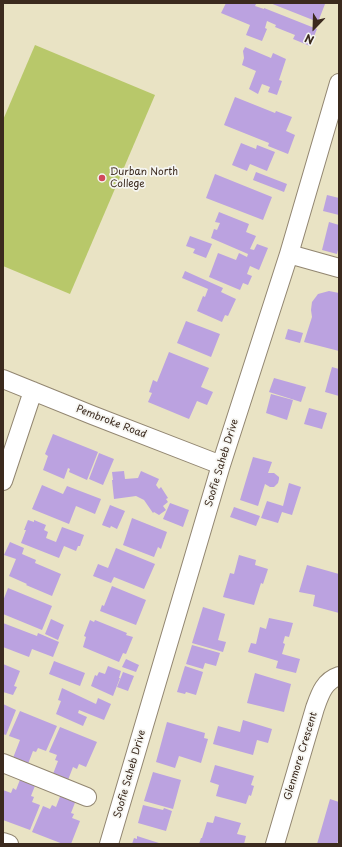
<!DOCTYPE html>
<html>
<head>
<meta charset="utf-8">
<style>
  body { margin:0 }
  #map { position:relative; width:342px; height:847px; overflow:hidden; background:#e9e3c4; font-family:"Playpen Sans",sans-serif }
  canvas { display:block }
  .frame { position:absolute; inset:0; border:4px solid #3b2a1e; pointer-events:none }
  .north { position:absolute; left:294px; top:8px; width:40px; height:40px; -webkit-text-stroke:3px #f6f6f2; paint-order:stroke; rotate:203deg; font-size:11px; font-weight:700; line-height:16px; text-align:center; color:#3b2a1e }
  .north::after { content:''; display:block; margin:auto; width:14px; height:18px; background:#3b2a1e; clip-path:polygon(50% 0,100% 100%,50% 72%,0 100%) }
</style>
</head>
<body>
<div id="map">
<canvas width="342" height="847"></canvas>
<div class="frame"></div>
<div class="north">N</div>
</div>
<script>
const ctx = document.querySelector('canvas').getContext('2d');
ctx.lineJoin = 'round';
function fillPath(path, color) { ctx.fillStyle = color; ctx.fill(path, 'evenodd'); }
function trace(path, color, width, dash) { ctx.strokeStyle = color; ctx.lineWidth = width; ctx.lineCap = dash ? 'butt' : 'round'; ctx.setLineDash(dash || []); ctx.stroke(path); }
function label(font, color, halo, rows, align = 'center') {
  ctx.font = font + ' "Playpen Sans",sans-serif'; ctx.lineWidth = 3.5; ctx.setLineDash([]); ctx.textBaseline = 'middle'; ctx.strokeStyle = halo; ctx.fillStyle = color; for (const [text, x, y, turn = 0] of rows) {
    ctx.save(); ctx.translate(x, y); ctx.rotate((+turn || 0) * Math.PI / 180); ctx.textAlign = isNaN(turn) ? turn : align; if (halo) ctx.strokeText(text, 0, 0); ctx.fillText(text, 0, 0); ctx.restore();
  }
}
const green = new Path2D(`
  M 35,45 L 155,95 L 70,294 L 3,266 L 3,120 Z`);
const building = new Path2D(`
  M 226,3 L 253,3 L 256,4 L 255,6 L 264,9 L 264,8 L 317,29 L 310,46 L 293,39 L 295,35 L 275,27 L 276,25 L 267,21 L 265,28 L 267,29 L 262,41 L 246,35 L 250,25 L 221,13 Z
  M 270,3 L 322,3 L 325,4 L 318,22 Z
  M 245,47 L 271,58 L 273,53 L 286,59 L 279,80 L 282,81 L 277,95 L 268,92 L 270,87 L 262,84 L 258,94 L 249,89 L 256,71 L 242,65 L 244,58 L 243,51 Z
  M 235,97 L 275,113 L 276,111 L 292,117 L 286,131 L 295,135 L 288,154 L 268,146 L 269,143 L 224,125 Z
  M 241,143 L 256,149 L 257,145 L 275,152 L 267,171 L 250,164 L 247,171 L 232,165 Z
  M 256,172 L 287,184 L 284,192 L 253,180 Z
  M 215,174 L 272,197 L 263,220 L 206,198 Z
  M 327,195 L 339,198 L 339,215 L 323,211 Z
  M 219,212 L 249,224 L 246,232 L 256,236 L 250,249 L 254,250 L 257,244 L 268,248 L 259,270 L 250,266 L 247,274 L 252,276 L 248,285 L 243,283 L 240,290 L 209,277 L 218,253 L 236,260 L 239,253 L 247,257 L 248,254 L 211,238 L 214,229 L 217,230 L 220,223 L 215,222 Z
  M 329,222 L 339,225 L 339,246 L 337,254 L 322,250 Z
  M 190,236 L 212,244 L 206,258 L 193,253 L 195,249 L 186,246 Z
  M 185,271 L 223,288 L 221,292 L 236,299 L 228,316 L 225,315 L 222,322 L 197,311 L 203,296 L 205,297 L 208,289 L 182,278 Z
  M 329,291 L 339,293 L 338,299 L 339,300 L 339,351 L 304,342 L 312,317 L 311,310 L 312,302 L 318,294 Z
  M 186,321 L 220,334 L 211,357 L 177,343 Z
  M 288,329 L 303,333 L 300,343 L 285,339 Z
  M 169,352 L 209,368 L 201,387 L 213,392 L 207,405 L 197,401 L 189,419 L 148,402 L 152,393 L 149,392 L 153,380 L 157,382 Z
  M 332,367 L 339,369 L 339,396 L 325,392 Z
  M 274,378 L 306,387 L 301,402 L 269,392 Z
  M 271,394 L 293,400 L 287,420 L 266,413 Z
  M 309,408 L 327,413 L 322,429 L 304,424 Z
  M 53,434 L 98,452 L 87,480 L 69,472 L 70,469 L 68,468 L 64,479 L 43,470 L 48,456 L 45,454 Z
  M 99,453 L 114,459 L 103,485 L 89,479 Z
  M 253,457 L 272,462 L 268,473 L 274,473 L 279,477 L 279,479 L 278,483 L 274,487 L 270,487 L 265,484 L 258,506 L 240,500 Z
  M 124,471 L 125,479 L 138,478 L 141,471 L 159,479 L 156,485 L 159,489 L 161,487 L 168,498 L 166,499 L 168,502 L 163,506 L 166,510 L 159,515 L 154,512 L 153,513 L 144,500 L 136,496 L 114,499 L 112,480 L 113,480 L 112,472 Z
  M 289,483 L 301,487 L 292,515 L 282,512 L 278,523 L 261,518 L 267,501 L 283,506 Z
  M 42,485 L 63,494 L 67,486 L 101,499 L 95,514 L 76,506 L 69,524 L 32,509 Z
  M 170,503 L 189,510 L 183,527 L 163,519 Z
  M 110,505 L 125,511 L 117,529 L 111,526 L 110,528 L 102,525 Z
  M 234,507 L 260,516 L 256,526 L 230,517 Z
  M 132,518 L 167,532 L 161,549 L 158,547 L 154,557 L 123,545 Z
  M 28,520 L 34,522 L 34,520 L 46,525 L 44,530 L 48,532 L 46,538 L 56,542 L 62,527 L 84,535 L 80,546 L 78,546 L 76,551 L 64,546 L 59,558 L 21,543 L 26,530 L 24,530 Z
  M 10,542 L 24,548 L 22,554 L 36,560 L 35,563 L 61,574 L 52,596 L 26,585 L 27,584 L 9,576 L 16,559 L 4,555 Z
  M 116,548 L 155,564 L 144,589 L 114,577 L 111,583 L 93,576 L 98,564 L 108,568 Z
  M 239,555 L 256,560 L 255,565 L 268,569 L 263,584 L 261,583 L 254,605 L 223,597 L 230,573 L 234,574 Z
  M 307,565 L 339,574 L 339,613 L 313,606 L 315,595 L 299,592 Z
  M 112,586 L 146,600 L 136,625 L 100,611 L 102,605 L 104,606 Z
  M 8,588 L 52,606 L 42,630 L 3,614 L 3,601 Z
  M 203,607 L 225,614 L 218,640 L 226,642 L 223,652 L 192,643 Z
  M 269,618 L 293,623 L 289,637 L 285,636 L 283,643 L 285,644 L 282,654 L 300,659 L 296,673 L 276,668 L 278,661 L 248,652 L 251,643 L 256,644 L 260,627 L 266,629 Z
  M 51,619 L 64,625 L 58,640 L 45,634 Z
  M 90,620 L 94,622 L 95,620 L 127,633 L 126,635 L 133,637 L 126,654 L 123,653 L 119,662 L 83,647 L 86,637 L 84,636 Z
  M 3,623 L 37,636 L 38,633 L 59,642 L 53,657 L 32,649 L 29,657 L 3,647 Z
  M 192,645 L 220,653 L 216,666 L 205,663 L 203,669 L 186,664 Z
  M 126,659 L 139,665 L 136,672 L 122,667 Z
  M 54,661 L 85,673 L 80,686 L 49,674 Z
  M 3,664 L 20,671 L 14,686 L 17,687 L 13,695 L 3,692 Z
  M 108,666 L 121,671 L 119,678 L 120,678 L 113,696 L 91,686 L 95,675 L 97,676 L 99,672 L 105,674 Z
  M 185,666 L 203,672 L 196,695 L 186,692 L 185,694 L 177,692 Z
  M 123,672 L 134,676 L 128,691 L 117,687 Z
  M 255,673 L 291,684 L 284,712 L 247,703 Z
  M 62,688 L 96,704 L 98,698 L 111,704 L 104,720 L 79,710 L 78,713 L 87,717 L 83,726 L 56,714 L 61,701 L 58,700 Z
  M 3,704 L 16,710 L 6,735 L 3,734 Z
  M 20,711 L 57,726 L 46,751 L 38,748 L 36,752 L 33,751 L 28,764 L 13,758 L 20,740 L 9,736 Z
  M 243,720 L 272,729 L 268,743 L 257,740 L 253,755 L 213,744 L 218,726 L 240,732 Z
  M 167,722 L 205,733 L 204,738 L 208,739 L 201,763 L 179,756 L 175,768 L 156,762 Z
  M 60,727 L 97,742 L 86,767 L 79,764 L 77,769 L 73,767 L 68,780 L 53,774 L 58,761 L 55,760 L 57,755 L 49,752 Z
  M 215,765 L 254,776 L 251,785 L 254,786 L 251,796 L 249,795 L 246,804 L 216,796 L 219,785 L 210,782 Z
  M 153,772 L 181,780 L 173,809 L 144,801 Z
  M 21,777 L 36,783 L 31,796 L 34,797 L 32,802 L 40,805 L 30,830 L 3,820 L 3,790 L 11,793 L 13,788 L 16,790 Z
  M 61,794 L 76,800 L 71,813 L 74,814 L 72,818 L 80,821 L 71,844 L 63,844 L 32,832 L 43,806 L 50,809 L 52,805 L 56,807 Z
  M 330,799 L 339,802 L 339,841 L 338,841 L 337,844 L 317,844 Z
  M 143,805 L 163,810 L 164,808 L 172,811 L 166,831 L 138,823 Z
  M 215,816 L 241,823 L 237,834 L 246,836 L 244,844 L 199,844 L 201,838 L 202,838 L 207,822 L 213,823 Z
  M 137,836 L 162,844 L 132,844 L 134,838 L 137,839 Z`);
const minor = new Path2D(`
  M 289,254 L 339,268
  M 3,379 L 92,415 L 221,465
  M 3,481 L 33,391
  M 3,763 L 87,797
  M 3,842 L 9,844
  M 109,844 L 221,465 L 289,254 L 339,83
  M 275,844 L 315,708 C 320,694 324,681 339,676`);
const markers = [
  [102,178,4,"#d1495b"]
];
const poiNames = [
  ["Durban North",110,172],
  ["College",110,184]
];
const streetNames = [
  ["Pembroke Road",111,422,21],
  ["Soofie Saheb Drive",222,463,-73],
  ["Glenmore Crescent",301,756,-73],
  ["Soofie Saheb Drive",130,774,-74]
];
fillPath(green, '#b8c86a');
fillPath(building, '#bba2e0');
trace(minor, '#928671', 20);
trace(minor, '#fff', 18);
for (const [x, y, r, color] of markers) { const dot = new Path2D(); dot.arc(x, y, r, 0, 2 * Math.PI); ctx.fillStyle = color; ctx.fill(dot); trace(dot, '#f6f6f2', 1.5); }
label('10px', '#3b2a1e', '#f6f6f2', poiNames, 'left');
label('10px', '#3b2a1e', '#f6f6f2', streetNames);
</script>
</body>
</html>
